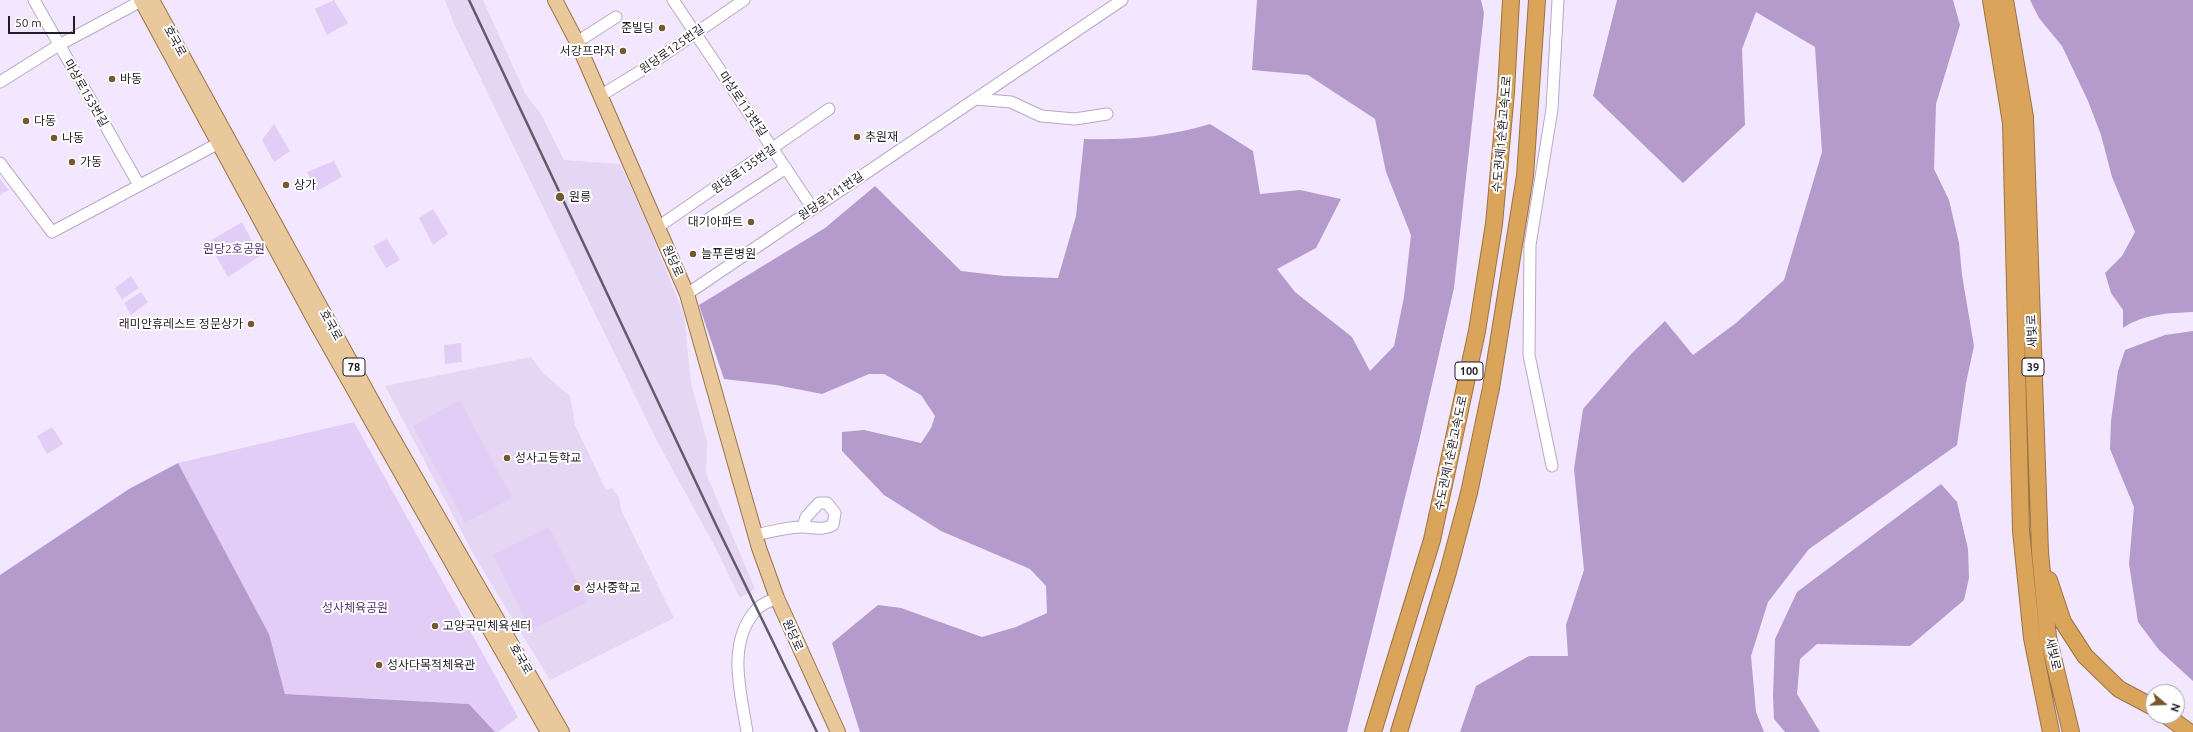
<!DOCTYPE html>
<html>
<head>
<meta charset="utf-8">
<style>
  body { margin:0 }
  #map { position:relative; width:2193px; height:732px; overflow:hidden; background:#f3e7ff; font-family:Ubuntu,sans-serif }
  canvas { display:block }
  .north { position:absolute; left:2145px; top:684px; width:40px; height:40px; box-sizing:border-box; background:#fff; border:1px solid #a6a4a8; border-radius:50%; rotate:109deg; font-size:11px; font-weight:700; line-height:16px; text-align:center; color:#211c26 }
  .north::after { content:''; display:block; margin:auto; width:14px; height:18px; background:#77572d; clip-path:polygon(50% 0,100% 100%,50% 72%,0 100%) }
  .scale { position:absolute; left:8px; top:16px; width:67px; height:18px; box-sizing:border-box; border:2px solid #211c26; border-top:0; padding-left:5px; font-size:12px; line-height:14px; white-space:nowrap; color:#211c26; -webkit-text-stroke:3px #fff; paint-order:stroke }
</style>
</head>
<body>
<div id="map">
<canvas width="2193" height="732"></canvas>
<div class="north">N</div>
<div class="scale">50 m</div>
</div>
<script>
const ctx = document.querySelector('canvas').getContext('2d');
ctx.lineJoin = 'round';
function fillPath(path, color) { ctx.fillStyle = color; ctx.fill(path, 'evenodd'); }
function trace(path, color, width, dash) { ctx.strokeStyle = color; ctx.lineWidth = width; ctx.lineCap = dash ? 'butt' : 'round'; ctx.setLineDash(dash || []); ctx.stroke(path); }
function label(font, color, halo, rows, align = 'center') {
  ctx.font = font + ' Ubuntu,"Noto Sans KR",sans-serif'; ctx.lineWidth = 4; ctx.setLineDash([]); ctx.textBaseline = 'middle'; ctx.strokeStyle = halo; ctx.fillStyle = color; for (const [text, x, y, turn = 0] of rows) {
    ctx.save(); ctx.translate(x, y); ctx.rotate((+turn || 0) * Math.PI / 180); ctx.textAlign = isNaN(turn) ? turn : align; if (halo) ctx.strokeText(text, 0, 0); ctx.fillText(text, 0, 0); ctx.restore();
  }
}
const built = new Path2D(`
  M 445,0 L 483,0 L 526,95 L 541,114 L 564,160 L 620,164 L 645,218 L 684,315 L 691,383 L 707,441 L 706,473 L 755,589 L 740,598 L 715,547 L 657,441 L 454,24 Z
  M 531,357 L 543,373 L 570,396 L 575,425 L 606,490 L 612,488 L 619,497 L 621,510 L 674,618 L 550,680 L 476,559 L 385,386 Z`);
const green = new Path2D(`
  M 334,0 L 348,23 L 327,35 L 315,9 Z
  M 274,124 L 290,151 L 274,162 L 262,140 Z
  M 334,161 L 342,177 L 317,191 L 307,172 Z
  M 0,179 L 9,190 L 0,195 Z
  M 433,209 L 448,234 L 433,245 L 419,218 Z
  M 242,222 L 260,256 L 228,277 L 208,242 Z
  M 387,239 L 400,260 L 386,268 L 373,246 Z
  M 131,276 L 139,288 L 122,299 L 115,288 Z
  M 141,292 L 148,302 L 131,315 L 124,303 Z
  M 461,343 L 462,362 L 445,364 L 444,345 Z
  M 460,400 L 512,498 L 465,523 L 413,426 Z
  M 354,422 L 518,717 L 498,732 L 495,732 L 469,704 L 285,694 L 269,634 L 178,463 Z
  M 52,427 L 63,444 L 47,454 L 37,436 Z
  M 549,527 L 587,602 L 531,630 L 493,555 Z`);
const forest = new Path2D(`
  M 1257,0 L 1481,0 L 1484,13 L 1454,288 L 1420,437 L 1347,732 L 860,732 L 832,643 L 878,605 L 901,608 L 982,637 L 1016,627 L 1047,613 L 1046,586 L 1030,569 L 941,531 L 884,495 L 842,451 L 842,432 L 864,430 L 921,443 L 931,428 L 935,416 L 921,395 L 884,374 L 869,374 L 822,394 L 776,385 L 724,379 L 699,305 L 825,228 L 875,186 L 961,271 L 1004,276 L 1058,278 L 1076,216 L 1084,139 C 1129,140 1166,137 1210,124 L 1253,151 L 1260,194 L 1300,190 L 1341,199 L 1316,248 L 1277,269 L 1295,292 L 1352,337 L 1370,371 L 1394,346 L 1404,297 L 1411,235 L 1386,172 L 1375,119 L 1308,75 L 1252,70 Z
  M 1617,0 L 1953,0 L 1960,25 L 1936,104 L 1934,169 L 1949,200 L 1959,243 L 1962,275 L 1974,346 L 1966,383 L 1957,445 L 1809,549 L 1768,602 L 1751,656 L 1756,712 L 1764,732 L 1460,732 L 1476,686 L 1529,656 L 1568,656 L 1566,625 L 1584,570 L 1574,469 L 1583,409 L 1632,353 L 1665,321 L 1693,355 L 1736,323 L 1784,280 L 1822,152 L 1815,47 L 1756,12 L 1742,49 L 1745,125 L 1683,183 L 1593,96 Z
  M 2030,0 L 2193,0 L 2193,312 C 2169,313 2143,314 2123,328 L 2123,310 L 2111,293 L 2105,273 L 2122,256 L 2135,232 L 2112,177 L 2101,135 L 2088,101 L 2062,46 L 2039,18 Z
  M 2193,331 L 2193,681 L 2159,650 L 2138,622 L 2129,564 L 2134,507 L 2110,449 L 2111,421 L 2118,371 L 2125,350 L 2165,335 Z
  M 178,463 L 269,634 L 285,694 L 469,704 L 495,732 L 0,732 L 0,575 L 129,489 Z
  M 1941,484 L 1957,502 L 1968,549 L 1969,578 L 1964,600 L 1910,646 L 1817,644 L 1800,659 L 1797,694 L 1820,732 L 1785,732 L 1774,719 L 1773,696 L 1775,639 L 1797,592 Z`);
const minor = new Path2D(`
  M 34,0 L 139,185
  M 673,0 L 813,209
  M 577,42 L 616,17
  M 0,82 L 59,45 L 143,0
  M 600,96 L 639,72 L 744,0
  M 975,99 L 1011,102 L 1041,116 L 1075,119 L 1107,114
  M 0,163 L 52,232 L 219,143
  M 710,218 L 786,168
  M 658,227 L 829,109
  M 687,294 L 1122,0
  M 1552,466 L 1529,355 L 1530,245 L 1552,109 L 1558,0
  M 755,535 C 771,532 786,527 802,527 C 815,527 822,531 833,525 L 835,513 L 827,503 L 819,503 L 806,517 L 803,527
  M 747,732 C 741,693 726,644 756,610 C 760,604 771,601 777,598`);
const major = new Path2D(`
  M 141,0 L 316,323 L 548,732
  M 152,0 L 387,428 L 562,732
  M 555,0 L 577,42 L 687,294 L 759,548 L 777,598 L 838,732`);
const highway = new Path2D(`
  M 1991,0 L 2011,123 L 2021,531 L 2032,638 L 2051,732
  M 2005,0 L 2025,117 L 2040,552 L 2048,637 L 2071,732
  M 2049,580 L 2063,622 L 2085,656 L 2119,689 L 2153,707
  M 2167,716 L 2189,732
  M 1373,732 L 1432,540 L 1477,331 L 1494,224 L 1506,92 L 1511,0
  M 1399,732 L 1448,572 L 1469,493 L 1491,388 L 1525,176 L 1537,0`);
const rail = new Path2D(`
  M 469,0 L 717,527 L 817,732`);
const markers = [
  [662,28,4,"#77572d"],
  [623,51,4,"#77572d"],
  [112,79,4,"#77572d"],
  [26,121,4,"#77572d"],
  [857,137,4,"#77572d"],
  [54,138,4,"#77572d"],
  [72,162,4,"#77572d"],
  [286,185,4,"#77572d"],
  [560,197,5,"#77572d"],
  [751,222,4,"#77572d"],
  [693,254,4,"#77572d"],
  [251,324,4,"#77572d"],
  [507,458,4,"#77572d"],
  [577,588,4,"#77572d"],
  [435,626,4,"#77572d"],
  [379,665,4,"#77572d"]
];
const shields = [
  [354,367,22],
  [2033,367,22],
  [1469,371,28]
];
const shieldNames = [
  ["78",354,367],
  ["39",2033,367],
  ["100",1469,371]
];
const poiNames = [
  ["준빌딩",654,28,"right"],
  ["서강프라자",615,51,"right"],
  ["바동",120,79],
  ["다동",34,121],
  ["추원재",865,137],
  ["나동",62,138],
  ["가동",80,162],
  ["상가",294,185],
  ["원릉",569,197],
  ["대기아파트",743,222,"right"],
  ["늘푸른병원",701,254],
  ["래미안휴레스트 정문상가",243,324,"right"],
  ["성사고등학교",515,458],
  ["성사중학교",585,588],
  ["고양국민체육센터",443,626],
  ["성사다목적체육관",387,665]
];
const streetNames = [
  ["호국로",175,41,61],
  ["원당로125번길",672,49,-35],
  ["마상로153번길",86,93,60],
  ["마상로113번길",743,104,56],
  ["수도권제1순환고속도로",1502,134,-85],
  ["원당로135번길",744,169,-35],
  ["원당로141번길",831,196,-34],
  ["원당로",673,261,66],
  ["호국로",331,325,61],
  ["새빛로",2032,331,-92],
  ["수도권제1순환고속도로",1451,453,-78],
  ["원당로",793,635,66],
  ["새빛로",2053,654,77],
  ["호국로",521,659,60]
];
const parkNames = [
  ["원당2호공원",234,249],
  ["성사체육공원",355,608]
];
fillPath(built, '#e5d7f3');
fillPath(green, '#e2cdf6');
fillPath(forest, '#b49bcc');
trace(minor, '#b7a9c4', 13);
trace(major, '#997448', 16);
trace(highway, '#997448', 18);
trace(minor, '#fff', 11);
trace(major, '#e9c89c', 14);
trace(highway, '#daa45a', 16);
trace(rail, '#625b69', 2.5);
for (const [x, y, r, color] of markers) { const dot = new Path2D(); dot.arc(x, y, r, 0, 2 * Math.PI); ctx.fillStyle = color; ctx.fill(dot); trace(dot, '#fff', 1.5); }
for (const [x, y, w] of shields) { const box = new Path2D(); box.roundRect(x - w / 2, y - 9, w, 18, 3); ctx.fillStyle = '#fff'; ctx.fill(box); trace(box, '#211c26', 1); }
label('bold 11px', '#211c26', null, shieldNames);
label('12px', '#211c26', '#fff', poiNames, 'left');
label('12px', '#211c26', '#fff', streetNames);
label('12px', '#563471', '#fff', parkNames);
</script>
</body>
</html>
